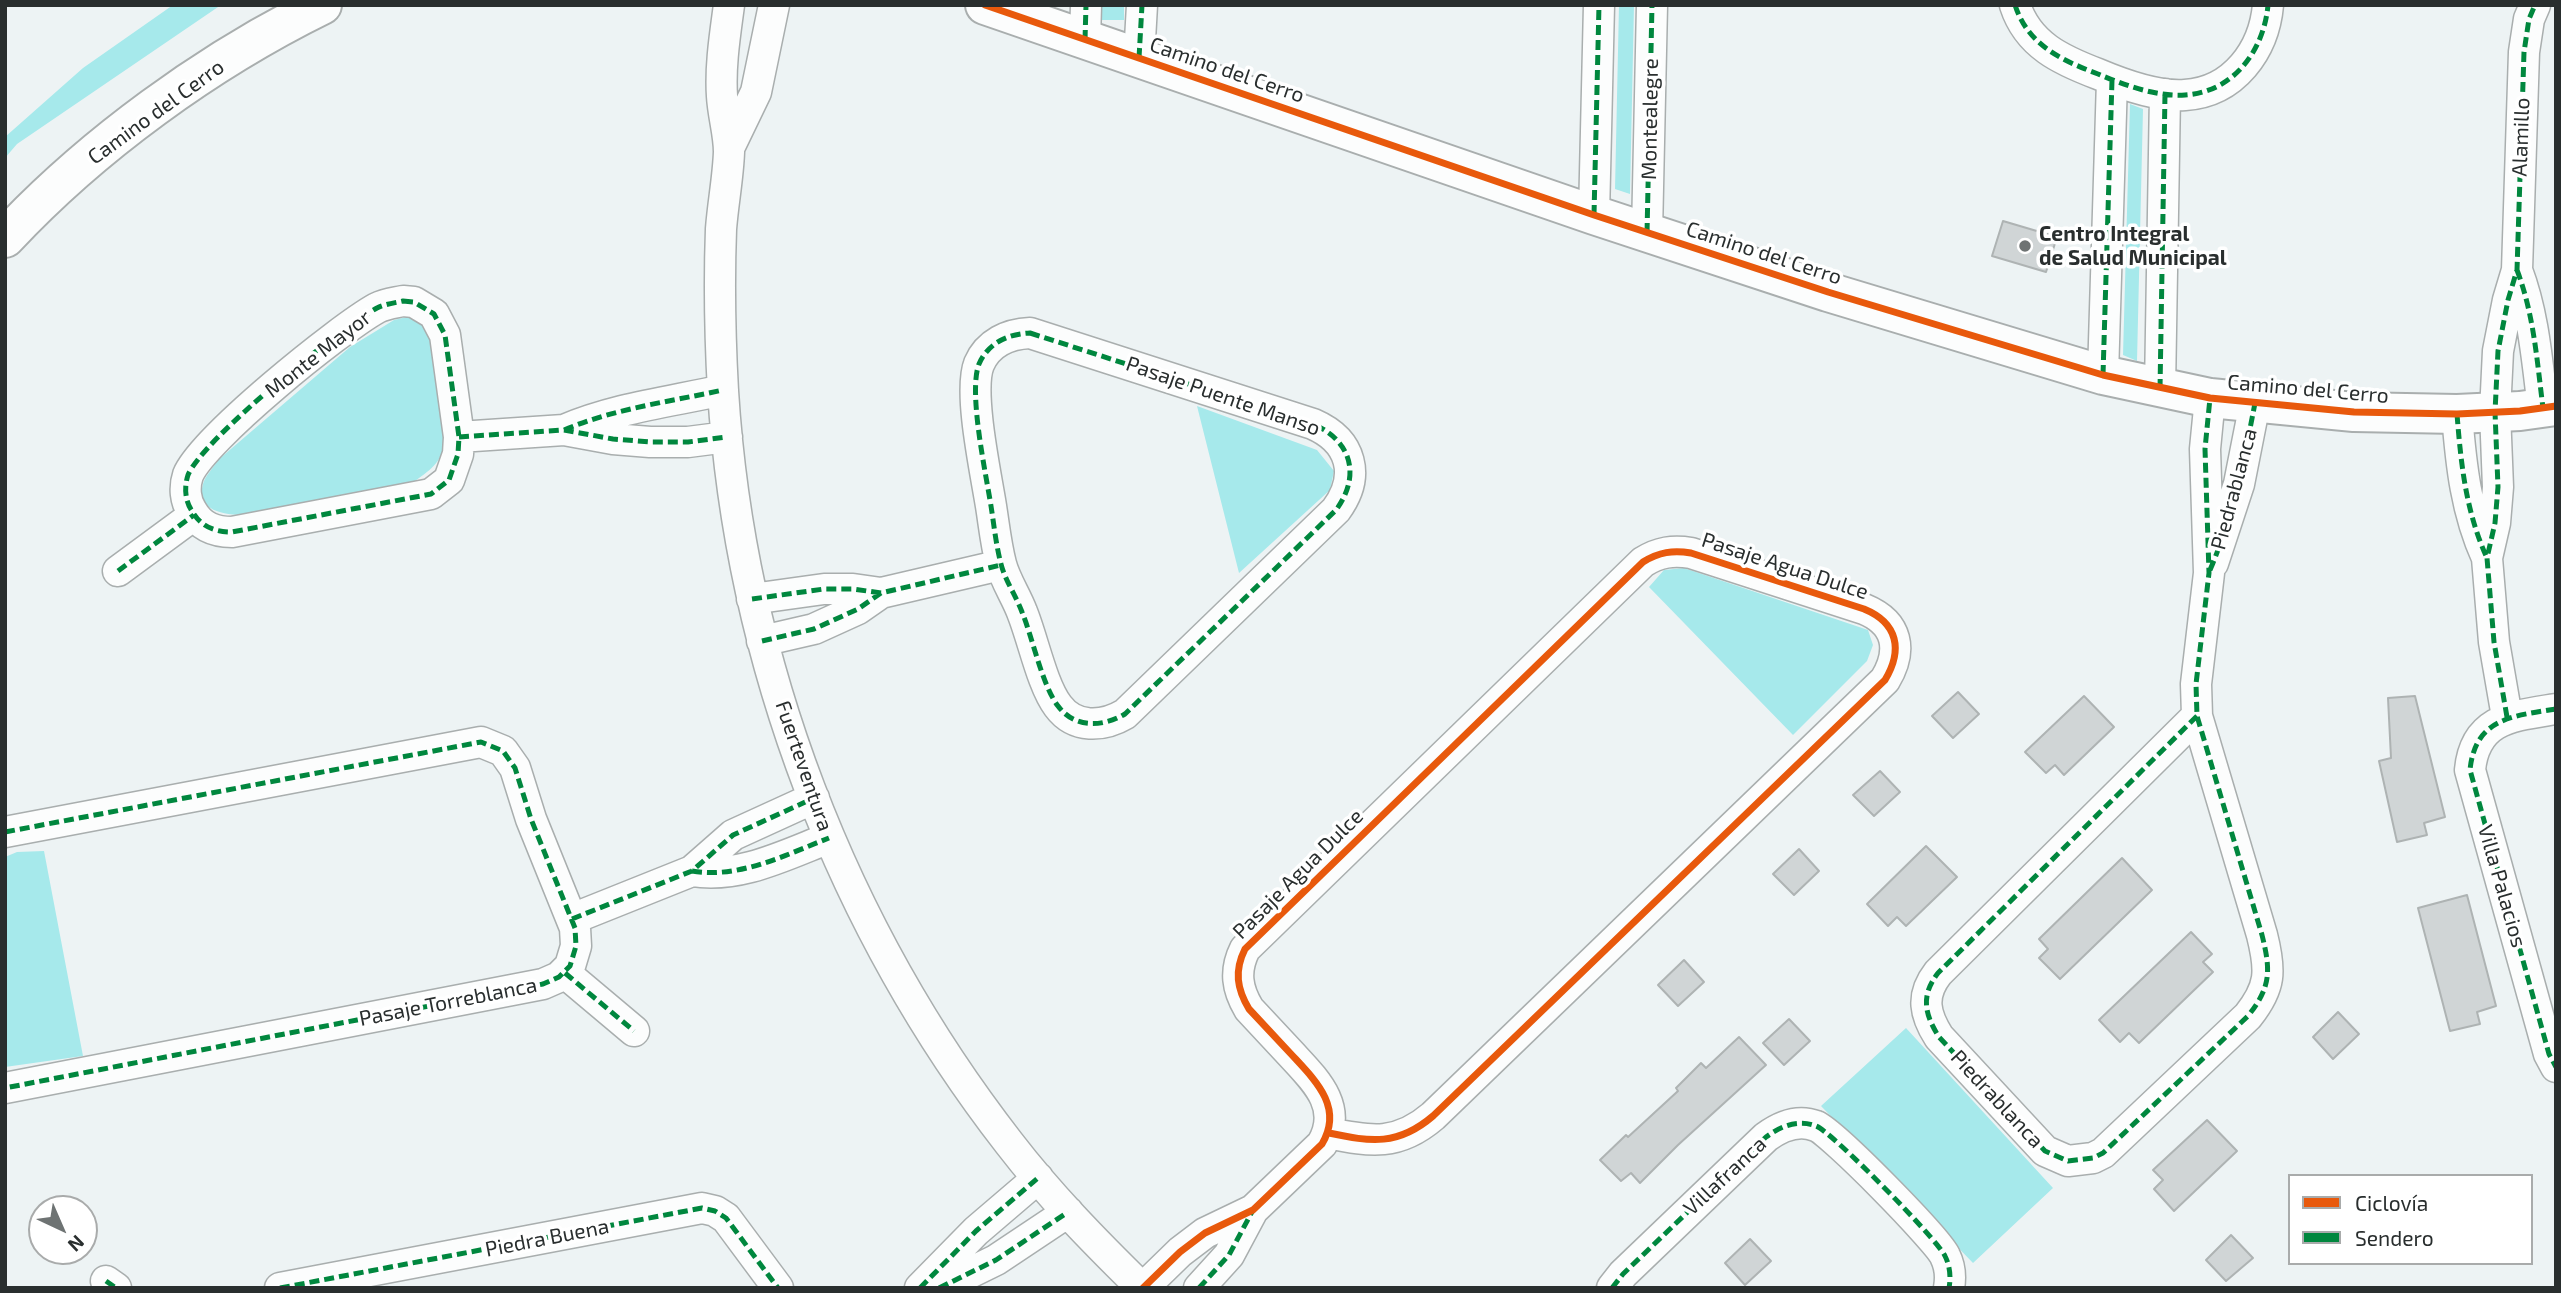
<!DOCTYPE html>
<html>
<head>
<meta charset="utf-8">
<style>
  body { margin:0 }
  #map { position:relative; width:2561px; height:1293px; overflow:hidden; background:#edf3f4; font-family:"Exo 2",sans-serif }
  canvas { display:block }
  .frame { position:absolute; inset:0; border:7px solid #292e2e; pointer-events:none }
  .legend { position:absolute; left:2288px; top:1174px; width:245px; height:91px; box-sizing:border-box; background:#fff; border:2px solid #a9abab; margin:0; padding:9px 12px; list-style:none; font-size:21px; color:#292e2e }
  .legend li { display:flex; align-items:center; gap:14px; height:35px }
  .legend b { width:35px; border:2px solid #a9abab }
  .north { position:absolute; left:28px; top:1195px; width:70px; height:70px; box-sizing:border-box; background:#fff; border:2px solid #a9abab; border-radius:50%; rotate:136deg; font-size:19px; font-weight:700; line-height:28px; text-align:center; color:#292e2e }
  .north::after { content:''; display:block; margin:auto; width:24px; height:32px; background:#6e7373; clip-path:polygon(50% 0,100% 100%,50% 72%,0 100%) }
</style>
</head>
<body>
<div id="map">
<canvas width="2561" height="1293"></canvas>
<div class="frame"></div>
<ul class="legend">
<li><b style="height:9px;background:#e8590c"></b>Ciclovía</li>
<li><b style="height:9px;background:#00873e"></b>Sendero</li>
</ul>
<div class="north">N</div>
</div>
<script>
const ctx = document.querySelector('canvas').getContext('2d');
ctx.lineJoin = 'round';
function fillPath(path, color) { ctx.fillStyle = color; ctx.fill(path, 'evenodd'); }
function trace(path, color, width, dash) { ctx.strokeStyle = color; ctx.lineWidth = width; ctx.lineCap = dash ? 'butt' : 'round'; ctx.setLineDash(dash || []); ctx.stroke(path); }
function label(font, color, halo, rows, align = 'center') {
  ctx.font = font + ' "Exo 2",sans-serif'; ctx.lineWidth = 7; ctx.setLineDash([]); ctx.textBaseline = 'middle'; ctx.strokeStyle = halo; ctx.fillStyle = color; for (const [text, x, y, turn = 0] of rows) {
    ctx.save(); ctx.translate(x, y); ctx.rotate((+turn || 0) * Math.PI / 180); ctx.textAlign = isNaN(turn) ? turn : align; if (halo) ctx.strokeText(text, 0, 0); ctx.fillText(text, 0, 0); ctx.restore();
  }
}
const green = new Path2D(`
  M 173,5 L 221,5 L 17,144 L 5,158 L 5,137 L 83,68 Z
  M 1102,5 L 1124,5 L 1124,20 L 1102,20 Z
  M 1619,5 L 1634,5 L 1630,194 L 1615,189 Z
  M 2130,104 L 2143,109 L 2137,361 L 2123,355 Z
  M 415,315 L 424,322 L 435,340 L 444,439 C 444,460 432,469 415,481 L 244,515 C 225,515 195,511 203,484 C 205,476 214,467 218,460 L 350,347 L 394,320 Z
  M 1197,406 L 1317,450 L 1334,471 L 1330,490 L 1239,573 Z
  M 1684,568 L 1868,630 L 1873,645 L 1867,661 L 1793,735 L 1649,587 L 1664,570 Z
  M 44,851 L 83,1056 L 5,1067 L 5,857 L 17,852 Z
  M 1906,1028 L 2053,1188 L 1973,1263 L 1821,1106 Z`);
const building = new Path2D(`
  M 2003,221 L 2057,237 L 2046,272 L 1992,256 Z
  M 1958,692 L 1979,714 L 1953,738 L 1932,716 Z
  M 2084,696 L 2114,727 L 2064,775 L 2055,765 L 2046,773 L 2025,752 Z
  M 2415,696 L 2445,817 L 2424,823 L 2427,835 L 2397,842 L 2379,761 L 2391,758 L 2388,698 Z
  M 1880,771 L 1900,792 L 1874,816 L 1853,795 Z
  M 1926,846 L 1957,877 L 1906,926 L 1897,917 L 1888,926 L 1867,904 Z
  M 1799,849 L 1819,871 L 1794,895 L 1773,874 Z
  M 2122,858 L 2152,890 L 2060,979 L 2039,958 L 2048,949 L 2039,939 Z
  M 2467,895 L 2496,1006 L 2477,1012 L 2480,1024 L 2450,1031 L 2418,908 Z
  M 2191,932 L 2212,954 L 2203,962 L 2213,972 L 2139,1043 L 2129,1033 L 2120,1042 L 2099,1020 Z
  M 1684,960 L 1704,982 L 1678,1006 L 1658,985 Z
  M 2338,1012 L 2359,1034 L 2333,1059 L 2313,1037 Z
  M 1789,1019 L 1810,1041 L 1784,1065 L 1763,1043 Z
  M 1739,1037 L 1766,1065 L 1678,1145 L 1640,1183 L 1631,1173 L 1621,1181 L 1600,1160 L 1626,1135 L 1628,1137 L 1678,1091 L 1676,1088 L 1701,1063 L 1706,1068 Z
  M 2207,1120 L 2237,1151 L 2174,1211 L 2154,1189 L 2163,1180 L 2153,1170 Z
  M 2231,1235 L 2253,1258 L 2226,1281 L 2206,1260 Z
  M 1750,1239 L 1771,1261 L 1745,1285 L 1725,1263 Z`);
const minor = new Path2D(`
  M 729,5 C 725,35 720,66 722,96 C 723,115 729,134 729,152 C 728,178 723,203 721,229 C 719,283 720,337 723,391 C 740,663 842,928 1009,1143 C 1049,1195 1095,1242 1142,1288
  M 2015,5 C 2028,45 2061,60 2098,74 C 2124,85 2157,97 2185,95 C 2234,92 2264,50 2268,5
  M 1085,40 L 1086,5
  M 1139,58 L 1142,5
  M 729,148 L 756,92 L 774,5
  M 1594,215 L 1599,5
  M 1647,233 L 1652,5
  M 2517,270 C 2534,315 2537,361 2543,408
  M 403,301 L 414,302 L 434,314 L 445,335 L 459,437 L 458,454 L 449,480 L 431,494 L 232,532 C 215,532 201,527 192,511 C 185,501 184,487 188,475 C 203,439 339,329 377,308 C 385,304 394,303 403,301 Z
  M 1030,333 L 1313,424 C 1352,441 1361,476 1336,510 L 1125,714 C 1103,727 1075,729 1058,706 C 1042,685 1033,639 1022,612 C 1016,596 1005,580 1001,564 C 996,545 994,525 991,506 C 986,474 968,392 979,364 C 988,343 1008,334 1030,333 Z
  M 2103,375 L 2112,80
  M 2160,389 L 2165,94
  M 2457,414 C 2461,465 2466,512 2487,558
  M 564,430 C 616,408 669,402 723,390
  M 459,437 L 564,430 L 613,439 L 650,442 L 688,442 L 727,437
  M 2213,563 L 2239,484 L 2255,403
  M 118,571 L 194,515
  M 752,599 L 824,589 L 853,589 L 881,593
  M 762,641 L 814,629 L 858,609 L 881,593 L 1001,565
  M 2556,709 C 2513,716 2475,718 2470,770 L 2549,1054 L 2556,1067
  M 2197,716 L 1938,973 C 1920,996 1925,1015 1939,1037 L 2045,1151 L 2068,1161 L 2093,1158 L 2103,1153 L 2248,1016 C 2271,987 2271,971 2262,935 L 2197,716 L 2196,684 L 2209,573 L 2205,449 L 2210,398
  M 2507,717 L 2494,642 L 2487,558 L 2495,523 L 2498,487 L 2495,412 L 2498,351 L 2508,300 L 2517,270 L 2524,52 L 2529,19 L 2535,5
  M 5,832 L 481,742 L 503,751 L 515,768 L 531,819 L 575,928 L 576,946 L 570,966 L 559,977 L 543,984 L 5,1088
  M 692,871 C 739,879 785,855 829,838
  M 572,919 L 692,871 L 733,835 L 814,798
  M 565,973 L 634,1031
  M 106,1281 L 116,1288
  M 280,1288 L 702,1208 L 715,1211 L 726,1218 L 778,1288
  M 920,1288 L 976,1231 L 1038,1178
  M 939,1288 L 996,1260 L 1068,1212
  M 1143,1288 L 1180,1252 L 1205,1233 L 1253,1210 L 1322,1144 C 1344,1107 1315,1080 1291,1054 C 1277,1039 1263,1024 1249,1009 C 1237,989 1234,971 1245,949 L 1643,562 C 1659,552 1673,550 1691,553 L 1864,609 C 1898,623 1903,650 1885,680 L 1433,1116 C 1398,1146 1371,1142 1329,1133
  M 1199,1288 L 1229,1255 L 1253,1210
  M 1612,1288 L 1623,1274 L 1766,1137 C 1781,1126 1798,1119 1816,1126 C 1831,1131 1938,1240 1945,1256 C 1950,1266 1951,1277 1949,1288`);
const tertiary = new Path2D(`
  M 985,5 L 1594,215 L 1828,292 L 2103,375 L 2210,398 L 2354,412 L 2457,414 L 2520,411 L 2556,406
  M 5,238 C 92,145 208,61 322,5`);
const quiet = new Path2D(`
  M 2015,5 C 2028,45 2061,60 2098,74 C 2124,85 2157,97 2185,95 C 2234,92 2264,50 2268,5
  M 1085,40 L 1086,5
  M 1139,58 L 1142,5
  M 1594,215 L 1599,5
  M 1647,233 L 1652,5
  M 2517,270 C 2534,315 2537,361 2543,408
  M 403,301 L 414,302 L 434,314 L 445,335 L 459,437 L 458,454 L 449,480 L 431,494 L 232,532 C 215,532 201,527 192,511 C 185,501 184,487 188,475 C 203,439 339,329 377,308 C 385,304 394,303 403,301 Z
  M 1030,333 L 1313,424 C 1352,441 1361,476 1336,510 L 1125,714 C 1103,727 1075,729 1058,706 C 1042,685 1033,639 1022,612 C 1016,596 1005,580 1001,564 C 996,545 994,525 991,506 C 986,474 968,392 979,364 C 988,343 1008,334 1030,333 Z
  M 2103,375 L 2112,80
  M 2160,389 L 2165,94
  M 2457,414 C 2461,465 2466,512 2487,558
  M 564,430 C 616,408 669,402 723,390
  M 459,437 L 564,430 L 613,439 L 650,442 L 688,442 L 727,437
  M 2210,570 C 2233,516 2244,460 2255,403
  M 118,571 L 194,515
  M 752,599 L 824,589 L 853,589 L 881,593
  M 762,641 L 814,629 L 858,609 L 881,593 L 1001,565
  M 2556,709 C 2513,716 2475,718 2470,770 L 2549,1054 L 2556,1067
  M 2197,716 L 1938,973 C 1920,996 1925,1015 1939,1037 L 2045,1151 L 2068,1161 L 2093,1158 L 2103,1153 L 2248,1016 C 2271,987 2271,971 2262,935 L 2197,716 L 2196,684 L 2209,573 L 2205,449 L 2210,398
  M 2507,717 L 2494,642 L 2487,558 L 2495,523 L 2498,487 L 2495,412 L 2498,351 L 2508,300 L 2517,270 L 2524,52 L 2529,19 L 2535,5
  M 5,832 L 481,742 L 503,751 L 515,768 L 531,819 L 575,928 L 576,946 L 570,966 L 559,977 L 543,984 L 5,1088
  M 692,871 C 739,879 785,855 829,838
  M 572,919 L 692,871 L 733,835 L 814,798
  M 565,973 L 634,1031
  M 106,1281 L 116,1288
  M 280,1288 L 702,1208 L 715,1211 L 726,1218 L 778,1288
  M 920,1288 L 976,1231 L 1038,1178
  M 939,1288 L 996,1260 L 1068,1212
  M 1199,1288 L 1229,1255 L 1253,1210
  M 1612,1288 L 1623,1274 L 1766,1137 C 1781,1126 1798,1119 1816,1126 C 1831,1131 1938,1240 1945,1256 C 1950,1266 1951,1277 1949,1288`);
const cycleway = new Path2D(`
  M 985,5 L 1594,215 L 1828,292 L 2103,375 L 2210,398 L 2354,412 L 2457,414 L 2520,411 L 2556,406
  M 1143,1288 L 1180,1252 L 1205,1233 L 1253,1210 L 1322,1144 C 1344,1107 1315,1080 1291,1054 C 1277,1039 1263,1024 1249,1009 C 1237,989 1234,971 1245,949 L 1643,562 C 1659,552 1673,550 1691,553 L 1864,609 C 1898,623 1903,650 1885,680 L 1433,1116 C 1398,1146 1371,1142 1329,1133`);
const markers = [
  [2025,246,7,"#6e7373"]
];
const streetNames = [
  ["Camino del Cerro",1227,70,19],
  ["Camino del Cerro",156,112,-36],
  ["Montealegre",1650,119,-89],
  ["Alamillo",2521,137,-88],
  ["Camino del Cerro",1764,253,18],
  ["Monte Mayor",318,354,-38],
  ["Camino del Cerro",2308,389,5],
  ["Pasaje Puente Manso",1223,396,19],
  ["Piedrablanca",2234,489,-75],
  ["Pasaje Agua Dulce",1785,566,18],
  ["Fuerteventura",804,766,71],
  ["Pasaje Agua Dulce",1298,874,-45],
  ["Villa Palacios",2502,886,74],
  ["Pasaje Torreblanca",448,1002,-11],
  ["Piedrablanca",1997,1099,47],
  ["Villafranca",1725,1176,-43],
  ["Piedra Buena",547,1238,-11]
];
const poiNames = [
  ["Centro Integral",2039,234],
  ["de Salud Municipal",2039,258]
];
fillPath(green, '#a6e9eb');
fillPath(building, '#d0d5d6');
trace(building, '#aeb3b3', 2);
trace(minor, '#a9aeae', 33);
trace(tertiary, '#a9aeae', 42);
trace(minor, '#fcfdfd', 30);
trace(tertiary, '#fcfdfd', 38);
trace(quiet, '#00873e', 5, [10, 5]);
trace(cycleway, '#e8590c', 7);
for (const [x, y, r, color] of markers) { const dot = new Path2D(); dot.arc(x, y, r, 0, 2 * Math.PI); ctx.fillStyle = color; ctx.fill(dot); trace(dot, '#fff', 2.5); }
label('21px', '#292e2e', '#fff', streetNames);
label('bold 21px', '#292e2e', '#fff', poiNames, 'left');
</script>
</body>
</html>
